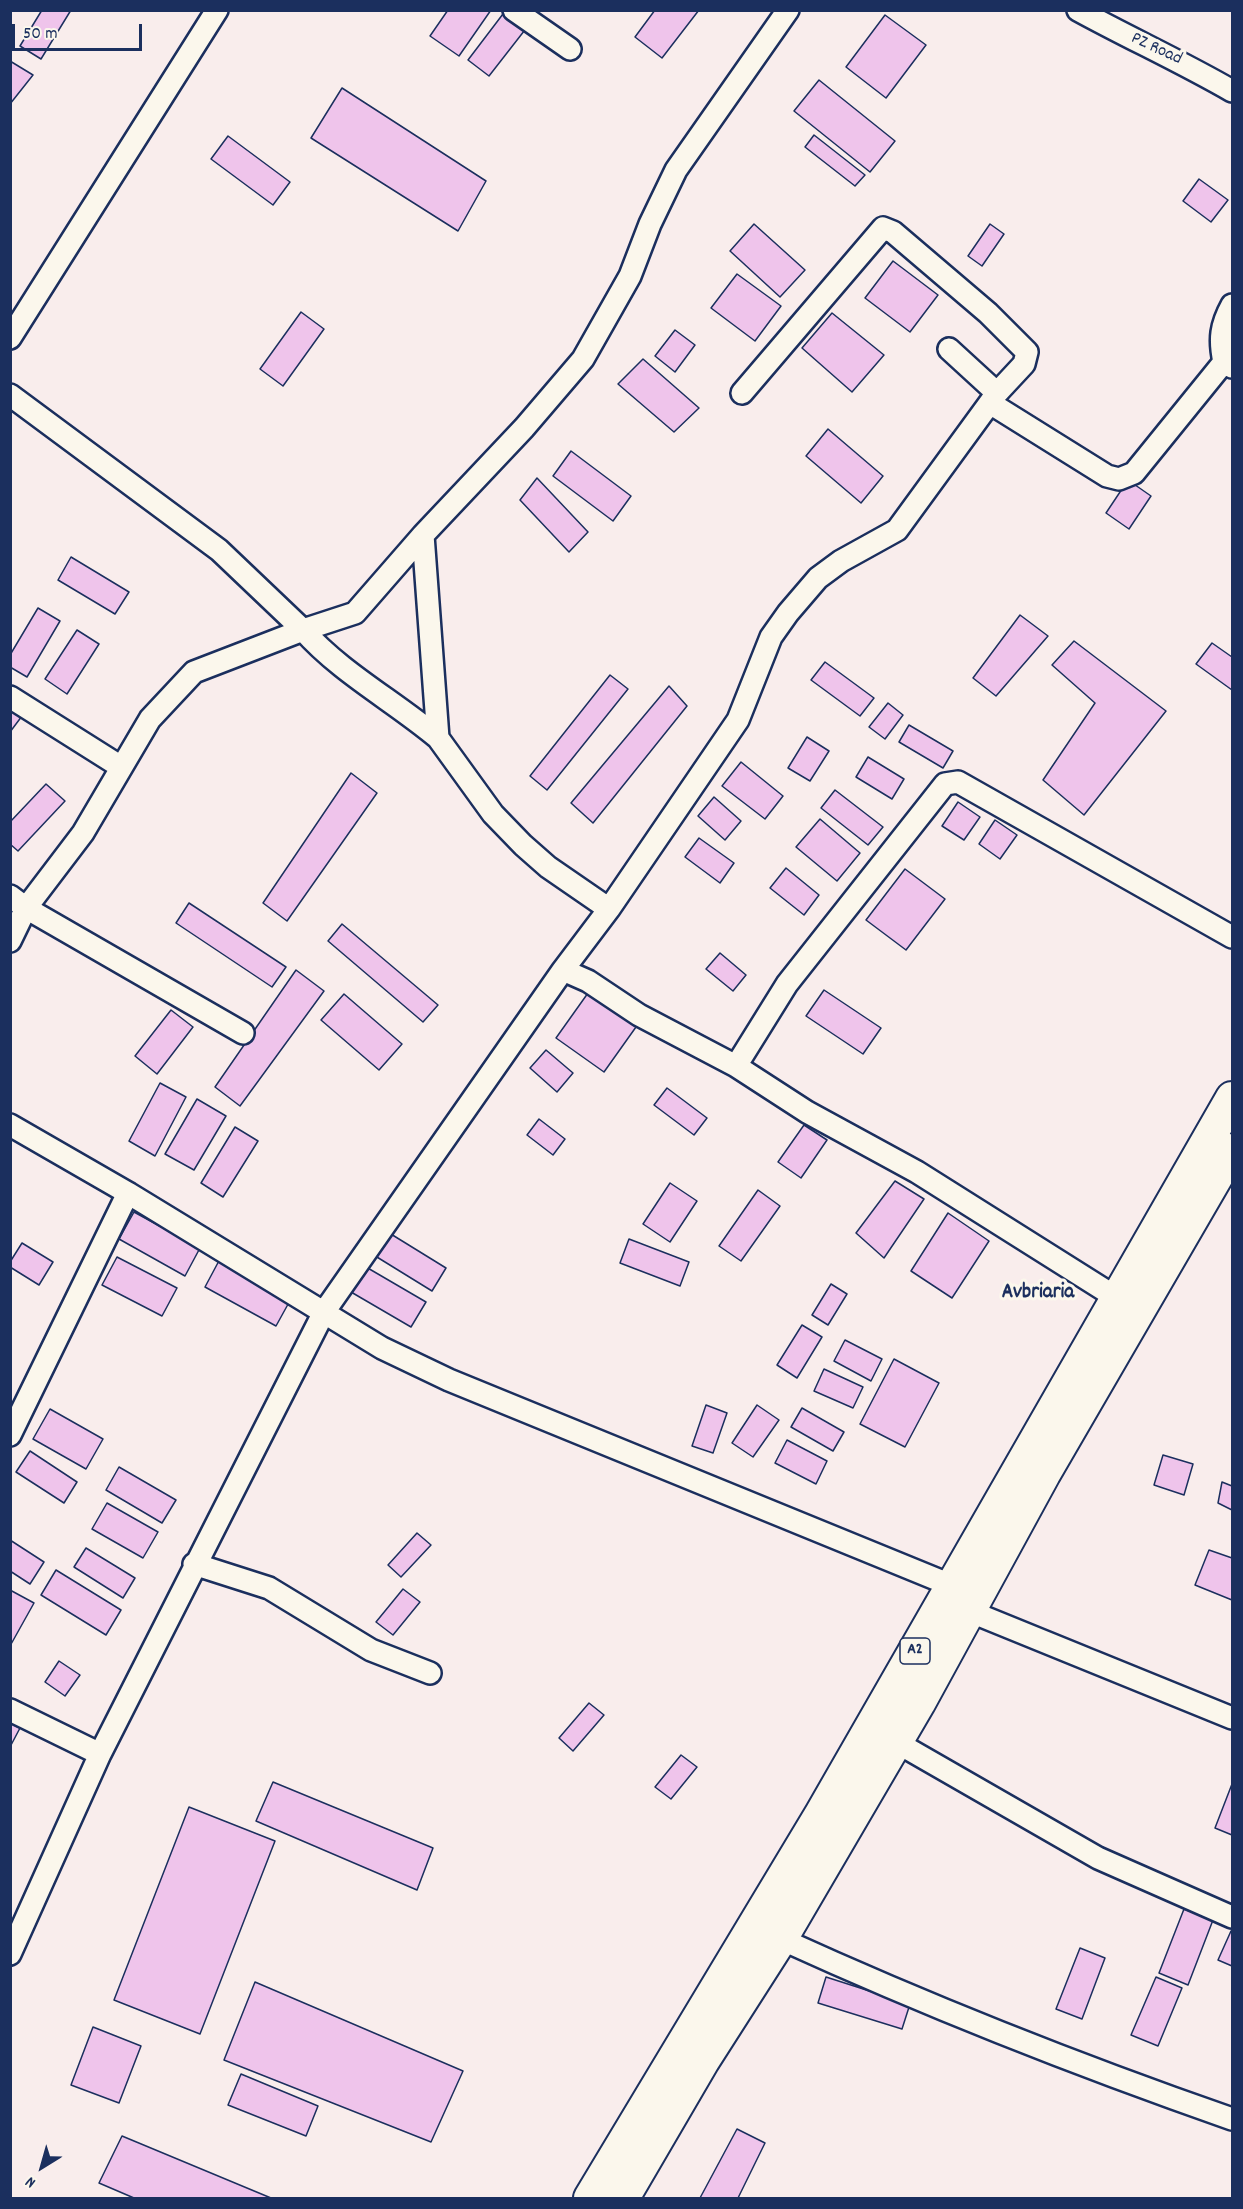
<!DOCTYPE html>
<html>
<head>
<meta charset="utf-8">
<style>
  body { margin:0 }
  #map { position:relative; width:1243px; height:2209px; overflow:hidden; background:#f9edec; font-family:Dekko,sans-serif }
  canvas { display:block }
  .frame { position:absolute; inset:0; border:12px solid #1b2f5e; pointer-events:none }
  .north { position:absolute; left:12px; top:2137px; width:60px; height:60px; -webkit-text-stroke:4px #fbf7ec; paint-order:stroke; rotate:217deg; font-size:16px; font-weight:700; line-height:24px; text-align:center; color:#1b2f5e }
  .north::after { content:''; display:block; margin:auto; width:21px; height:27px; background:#1b2f5e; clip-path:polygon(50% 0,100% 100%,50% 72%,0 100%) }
  .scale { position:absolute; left:12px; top:24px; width:130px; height:27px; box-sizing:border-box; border:3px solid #1b2f5e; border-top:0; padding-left:8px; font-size:18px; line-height:21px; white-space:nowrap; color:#1b2f5e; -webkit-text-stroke:4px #fbf7ec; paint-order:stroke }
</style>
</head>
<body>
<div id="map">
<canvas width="1243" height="2209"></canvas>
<div class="frame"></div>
<div class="north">N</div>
<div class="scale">50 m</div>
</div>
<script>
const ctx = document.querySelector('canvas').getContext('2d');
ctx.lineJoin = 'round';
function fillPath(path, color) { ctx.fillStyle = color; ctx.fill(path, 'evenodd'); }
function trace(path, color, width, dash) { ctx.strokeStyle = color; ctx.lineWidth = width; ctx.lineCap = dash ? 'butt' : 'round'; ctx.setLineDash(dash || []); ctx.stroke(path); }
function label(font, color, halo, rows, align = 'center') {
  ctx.font = font + ' Dekko,sans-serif'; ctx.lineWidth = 6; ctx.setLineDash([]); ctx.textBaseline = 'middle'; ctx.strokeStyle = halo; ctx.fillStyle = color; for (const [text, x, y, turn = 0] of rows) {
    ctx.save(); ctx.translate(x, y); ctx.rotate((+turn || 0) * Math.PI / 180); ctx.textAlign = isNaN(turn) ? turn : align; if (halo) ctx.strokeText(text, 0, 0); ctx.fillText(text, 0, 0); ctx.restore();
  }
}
const building = new Path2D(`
  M 42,10 L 71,10 L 41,59 L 20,46 Z
  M 448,10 L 491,10 L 459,56 L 430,36 Z
  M 506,10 L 528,26 L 489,76 L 468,60 Z
  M 655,10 L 699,10 L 662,58 L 635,37 Z
  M 885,15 L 926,45 L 886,98 L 846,67 Z
  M 10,61 L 33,75 L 10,104 Z
  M 819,80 L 895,141 L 870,172 L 794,111 Z
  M 342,88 L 486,181 L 458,231 L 311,138 Z
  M 814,135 L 865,175 L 855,186 L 805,147 Z
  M 228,136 L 290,182 L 273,205 L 211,159 Z
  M 1199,179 L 1228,200 L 1211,222 L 1183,201 Z
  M 754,224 L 805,270 L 780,297 L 730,251 Z
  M 990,224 L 1004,234 L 982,266 L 968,256 Z
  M 893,261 L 938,295 L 910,332 L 865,298 Z
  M 737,274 L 781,306 L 755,341 L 711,308 Z
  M 301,312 L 324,329 L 283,386 L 260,369 Z
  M 832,313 L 884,355 L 852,392 L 802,348 Z
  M 675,330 L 695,345 L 675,372 L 655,356 Z
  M 643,359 L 699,408 L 674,432 L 618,384 Z
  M 828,429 L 883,476 L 861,503 L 806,456 Z
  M 571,451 L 631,496 L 613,521 L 553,476 Z
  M 537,478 L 588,532 L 569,552 L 520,500 Z
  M 1128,480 L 1151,496 L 1129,529 L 1106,513 Z
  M 71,557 L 129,592 L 115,614 L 58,580 Z
  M 38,608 L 60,621 L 27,677 L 10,667 L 10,655 Z
  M 1020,615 L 1048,636 L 996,696 L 973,678 Z
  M 77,630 L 99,644 L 67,694 L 45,679 Z
  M 1074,641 L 1166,711 L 1084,815 L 1043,780 L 1095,703 L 1052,665 Z
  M 1212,643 L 1232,657 L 1232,690 L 1196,664 Z
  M 825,662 L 874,698 L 860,716 L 811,680 Z
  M 610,675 L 628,689 L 547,790 L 530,776 Z
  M 669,686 L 687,706 L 593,823 L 571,803 Z
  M 10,697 L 28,708 L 10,732 Z
  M 888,703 L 903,715 L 885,739 L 869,727 Z
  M 909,725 L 953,751 L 943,768 L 899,742 Z
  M 807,737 L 829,751 L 810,781 L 788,768 Z
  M 868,757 L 904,779 L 892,799 L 856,777 Z
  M 741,762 L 783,796 L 765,819 L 722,786 Z
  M 351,773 L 377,793 L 287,921 L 263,903 Z
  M 46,784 L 65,801 L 18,851 L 10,844 L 10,822 Z
  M 835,790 L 883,827 L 868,845 L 821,808 Z
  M 714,797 L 741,821 L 725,840 L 698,816 Z
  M 958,802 L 980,817 L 964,840 L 942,826 Z
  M 820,819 L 860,853 L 837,881 L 796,847 Z
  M 995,820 L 1017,835 L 1000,859 L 979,844 Z
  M 699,838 L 734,863 L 720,883 L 685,857 Z
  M 786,868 L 819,895 L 804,915 L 770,888 Z
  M 905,869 L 945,899 L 906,950 L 866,920 Z
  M 189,903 L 286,967 L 272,987 L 176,923 Z
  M 342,924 L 438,1005 L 423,1022 L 328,941 Z
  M 720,953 L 746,975 L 733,991 L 706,969 Z
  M 296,970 L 324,991 L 240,1106 L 215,1087 Z
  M 824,990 L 881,1028 L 863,1054 L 806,1016 Z
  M 588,993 L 636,1027 L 604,1072 L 556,1038 Z
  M 344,994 L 402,1044 L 379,1070 L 321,1020 Z
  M 171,1010 L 193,1027 L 157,1074 L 135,1056 Z
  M 546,1050 L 573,1073 L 557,1092 L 530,1068 Z
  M 160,1083 L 186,1097 L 155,1156 L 129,1141 Z
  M 667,1088 L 707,1118 L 694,1135 L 654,1105 Z
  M 197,1099 L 226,1116 L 194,1170 L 165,1154 Z
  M 539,1119 L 565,1139 L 553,1155 L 527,1135 Z
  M 804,1125 L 827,1140 L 801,1178 L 778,1162 Z
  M 235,1127 L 258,1141 L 223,1197 L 201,1183 Z
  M 895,1181 L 924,1199 L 884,1258 L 856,1233 Z
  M 670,1183 L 697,1201 L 670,1242 L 643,1224 Z
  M 758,1190 L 780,1206 L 741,1261 L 719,1246 Z
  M 134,1212 L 200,1248 L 185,1276 L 119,1239 Z
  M 948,1213 L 989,1241 L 952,1298 L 911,1271 Z
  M 386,1231 L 446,1268 L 432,1291 L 372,1254 Z
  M 629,1239 L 689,1262 L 680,1286 L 620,1263 Z
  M 22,1243 L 53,1262 L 39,1285 L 10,1267 L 10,1262 Z
  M 117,1257 L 177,1288 L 162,1316 L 102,1285 Z
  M 221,1257 L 292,1297 L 276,1326 L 205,1287 Z
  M 366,1267 L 426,1302 L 411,1327 L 351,1292 Z
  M 831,1284 L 847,1294 L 828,1325 L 812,1315 Z
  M 802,1325 L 822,1337 L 797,1378 L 777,1365 Z
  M 845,1340 L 882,1359 L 871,1381 L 834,1361 Z
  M 894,1359 L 939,1383 L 905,1447 L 860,1424 Z
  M 824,1369 L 863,1387 L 853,1408 L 814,1391 Z
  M 706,1405 L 727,1413 L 713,1453 L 692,1446 Z
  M 757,1405 L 779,1420 L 753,1457 L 732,1443 Z
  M 802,1408 L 844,1432 L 833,1451 L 791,1427 Z
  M 50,1409 L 103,1439 L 86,1469 L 33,1439 Z
  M 787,1440 L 827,1461 L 816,1484 L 775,1463 Z
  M 30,1451 L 77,1482 L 64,1503 L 16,1472 Z
  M 1163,1455 L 1193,1464 L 1184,1495 L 1154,1485 Z
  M 119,1467 L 176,1500 L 162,1523 L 106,1490 Z
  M 1222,1482 L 1232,1486 L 1232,1510 L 1218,1503 Z
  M 107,1503 L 158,1532 L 143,1558 L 92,1529 Z
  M 417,1533 L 431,1545 L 401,1577 L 388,1565 Z
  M 10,1540 L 44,1562 L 30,1584 L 10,1571 Z
  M 86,1548 L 135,1578 L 123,1598 L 74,1567 Z
  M 1209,1550 L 1232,1558 L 1232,1600 L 1195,1585 Z
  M 56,1570 L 121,1610 L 106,1635 L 41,1595 Z
  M 403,1589 L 420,1602 L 393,1635 L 376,1622 Z
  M 10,1590 L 34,1603 L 10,1646 Z
  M 59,1661 L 80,1675 L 65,1696 L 45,1682 Z
  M 589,1703 L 604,1715 L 573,1751 L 559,1738 Z
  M 10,1723 L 20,1728 L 10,1747 Z
  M 681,1755 L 697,1767 L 671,1799 L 655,1787 Z
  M 273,1782 L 433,1848 L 417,1890 L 256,1821 Z
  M 1232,1784 L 1232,1835 L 1215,1828 Z
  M 189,1807 L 275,1841 L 200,2034 L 114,2000 Z
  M 1184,1909 L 1213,1920 L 1188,1985 L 1159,1973 Z
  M 1231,1931 L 1232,1932 L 1232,1966 L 1218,1960 Z
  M 1080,1948 L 1105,1958 L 1082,2019 L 1056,2009 Z
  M 826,1977 L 910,2004 L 902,2029 L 818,2003 Z
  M 1156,1977 L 1182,1988 L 1158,2046 L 1131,2035 Z
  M 255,1982 L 463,2071 L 431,2142 L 224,2060 Z
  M 93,2027 L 141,2046 L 119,2103 L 71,2085 Z
  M 241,2074 L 318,2106 L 306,2136 L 228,2105 Z
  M 737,2129 L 765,2143 L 738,2198 L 700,2198 Z
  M 122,2136 L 271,2198 L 134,2198 L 99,2183 Z`);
const minor = new Path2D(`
  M 514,10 L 570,49
  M 1078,10 C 1129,38 1182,62 1232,91
  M 1232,305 C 1221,325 1219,339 1224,362 L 1232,367
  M 10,338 L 217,10
  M 949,349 L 997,393
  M 10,395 L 219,550 L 303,630 L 355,613 L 423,535 L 524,428 L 583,359 L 630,276 L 650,224 L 676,170 L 788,10
  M 990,403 L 1107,476 L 1119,479 L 1134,473 L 1224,362
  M 423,535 L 438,738 L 493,814 L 523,845 L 548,867 L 609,909
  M 10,697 L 121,767
  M 10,896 L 26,908 L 10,941
  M 563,970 L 588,981 L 639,1015 L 736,1066 L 807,1112 L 917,1172 L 1117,1298
  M 243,1033 L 26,908 L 83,833 L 150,719 L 194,672 L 303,630 C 341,673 394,701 438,738
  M 736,1066 L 787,984 L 945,784 L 958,782 L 1232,937
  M 10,1125 L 128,1193 L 382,1348 L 449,1380 L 953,1586
  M 10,1435 L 128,1193
  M 194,1564 L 269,1588 L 371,1650 L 430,1673
  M 969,1611 L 1232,1718
  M 10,1710 L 100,1754
  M 896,1742 L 1098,1858 L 1232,1917
  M 781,1939 C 928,2006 1080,2066 1232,2119
  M 10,1954 L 100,1754 L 324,1312 L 563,970 L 609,909 L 738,720 L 771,637 L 788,613 L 818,578 L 841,561 L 897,530 L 997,393 L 1024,364 L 1027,352 L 988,313 L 893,232 L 883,228 L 742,393`);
const highway = new Path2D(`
  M 590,2198 L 821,1814 L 1232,1098
  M 623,2198 L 703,2061 L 781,1939 L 919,1703 L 1044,1474 L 1232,1150`);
const shields = [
  [915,1651,30]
];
const shieldNames = [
  ["A2",915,1651]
];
const streetNames = [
  ["PZ Road",1156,50,25]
];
const quarterNames = [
  ["Avbriaria",1038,1294]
];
fillPath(building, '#efc4eb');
trace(building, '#1b2f5e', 1.5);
trace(minor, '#1b2f5e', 26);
trace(highway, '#1b2f5e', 36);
trace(minor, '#fbf7ec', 21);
trace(highway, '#fbf7ec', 32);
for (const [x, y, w] of shields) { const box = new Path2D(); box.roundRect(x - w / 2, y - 13, w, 26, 4.5); ctx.fillStyle = '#fbf7ec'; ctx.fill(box); trace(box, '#1b2f5e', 1.5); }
label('bold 16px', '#1b2f5e', null, shieldNames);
label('18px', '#1b2f5e', '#fbf7ec', streetNames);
label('bold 21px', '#1b2f5e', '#fbf7ec', quarterNames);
</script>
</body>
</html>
